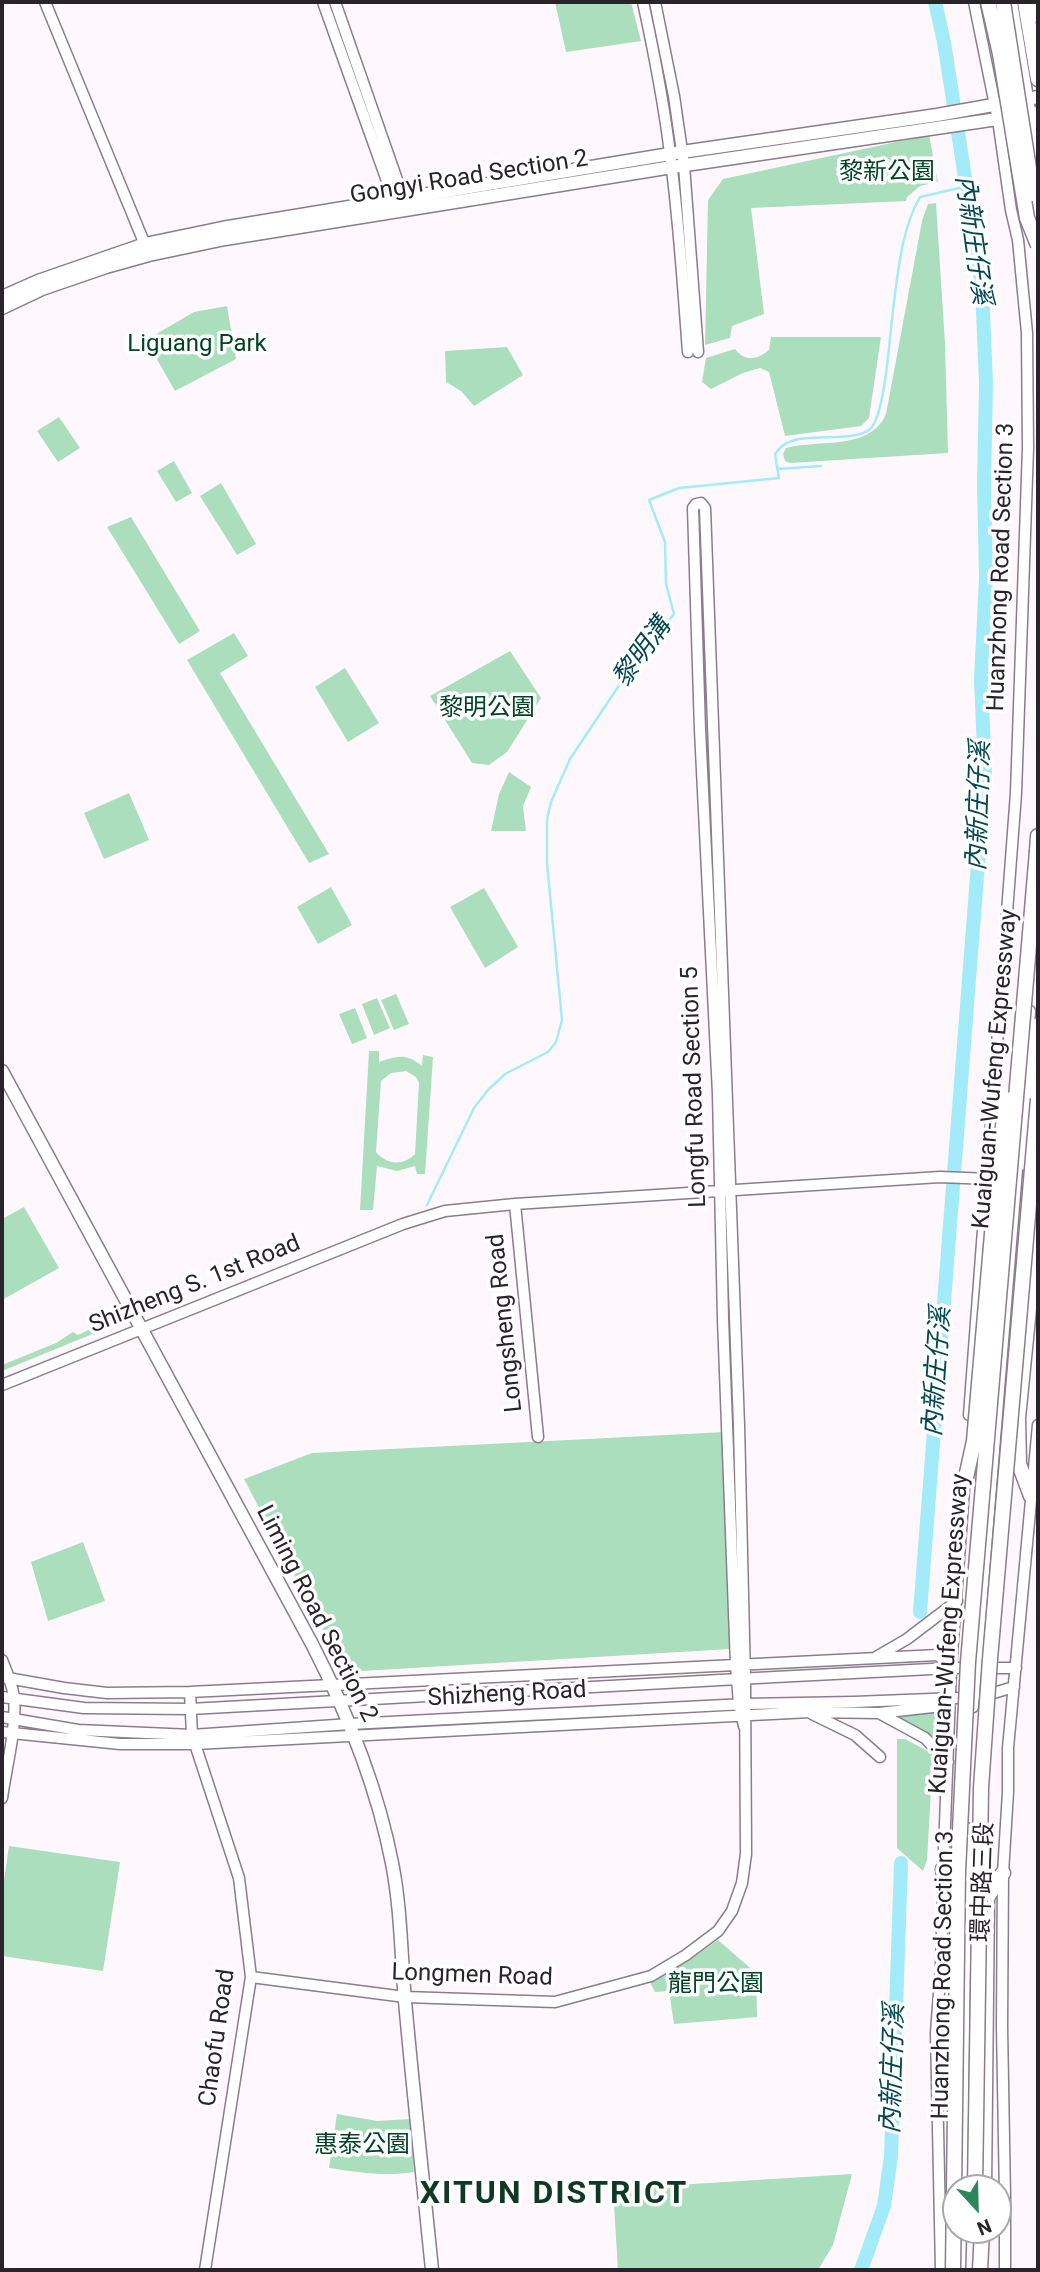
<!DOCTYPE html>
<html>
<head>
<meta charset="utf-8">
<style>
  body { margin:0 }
  #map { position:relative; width:1040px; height:2272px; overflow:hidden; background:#fef8fd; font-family:Roboto,sans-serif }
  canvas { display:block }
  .frame { position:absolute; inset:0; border:4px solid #292429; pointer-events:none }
  .north { position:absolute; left:942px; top:2174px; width:70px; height:70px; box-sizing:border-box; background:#fff; border:2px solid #a9a7a9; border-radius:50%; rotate:158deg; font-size:19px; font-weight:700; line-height:28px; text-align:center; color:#292429 }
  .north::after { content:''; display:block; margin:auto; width:24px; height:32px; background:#2d855a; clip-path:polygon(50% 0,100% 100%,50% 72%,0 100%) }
</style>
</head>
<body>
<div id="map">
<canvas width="1040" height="2272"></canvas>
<div class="frame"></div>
<div class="north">N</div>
</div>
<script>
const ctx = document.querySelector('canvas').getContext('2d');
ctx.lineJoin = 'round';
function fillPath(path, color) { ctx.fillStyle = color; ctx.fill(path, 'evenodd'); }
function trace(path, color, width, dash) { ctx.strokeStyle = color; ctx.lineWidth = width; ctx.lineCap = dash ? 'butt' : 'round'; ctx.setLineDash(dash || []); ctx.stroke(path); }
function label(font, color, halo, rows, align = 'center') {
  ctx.font = font + ' Roboto,"Noto Sans TC",sans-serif'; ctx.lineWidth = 7; ctx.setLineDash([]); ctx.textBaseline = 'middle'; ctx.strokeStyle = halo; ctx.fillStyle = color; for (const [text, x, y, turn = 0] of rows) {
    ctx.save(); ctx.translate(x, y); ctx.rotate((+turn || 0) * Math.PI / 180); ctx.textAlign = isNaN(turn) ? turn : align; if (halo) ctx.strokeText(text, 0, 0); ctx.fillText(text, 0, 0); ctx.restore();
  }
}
const green = new Path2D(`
  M 555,2 L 631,2 L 641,41 L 566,52 Z
  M 929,135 L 938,182 L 920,186 L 907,197 L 906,201 L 751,208 L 764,314 L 732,326 L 730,338 L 705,345 L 708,200 L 723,179 Z
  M 936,203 L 945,344 L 948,453 L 790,463 L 785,461 L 783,454 L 786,448 C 819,439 870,451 886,414 L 922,221 L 928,204 Z
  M 227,306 L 236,359 L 175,391 L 146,340 L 194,312 Z
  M 771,337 L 881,337 L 869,418 L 861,426 L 785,436 L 769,372 L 760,368 L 743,373 L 711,389 L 702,382 L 706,358 L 735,349 C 745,362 757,360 769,350 Z
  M 507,347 L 523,375 L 474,406 L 461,391 L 446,382 L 445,351 Z
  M 59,417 L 80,448 L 58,462 L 37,431 Z
  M 174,461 L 192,493 L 176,502 L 157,471 Z
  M 221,483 L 256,544 L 237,555 L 200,496 Z
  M 131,517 L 200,631 L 179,644 L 107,527 Z
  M 234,633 L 248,656 L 220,673 L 329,854 L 309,863 L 187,660 Z
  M 510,651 L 541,698 L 507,752 L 489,765 L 472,763 L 430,696 Z
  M 345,668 L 379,723 L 348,742 L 315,687 Z
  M 509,772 L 531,787 L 523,806 L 526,831 L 491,831 L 499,794 Z
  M 129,793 L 149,840 L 104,859 L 84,813 Z
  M 331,887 L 352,925 L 318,944 L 297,907 Z
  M 484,888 L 518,947 L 485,968 L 450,907 Z
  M 396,994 L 409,1024 L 394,1030 L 381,1000 Z
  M 377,998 L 390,1028 L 374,1035 L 362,1004 Z
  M 355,1008 L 367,1038 L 352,1044 L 339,1014 Z
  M 369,1051 L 379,1051 L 379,1062 C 398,1056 406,1053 422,1066 L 423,1055 L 433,1057 L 425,1174 L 417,1174 L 415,1166 L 397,1171 L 377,1166 L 373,1210 L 360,1210 ZM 406,1071 L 416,1077 L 419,1083 L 415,1154 C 403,1166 387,1165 376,1152 L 381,1081 L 391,1073 Z
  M 24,1207 L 59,1268 L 2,1300 L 2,1219 Z
  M 113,1318 L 117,1324 L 2,1371 L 2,1365 L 56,1343 L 73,1332 L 78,1335 Z
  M 725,1432 L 730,1649 L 345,1672 L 244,1479 L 312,1453 Z
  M 83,1542 L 105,1601 L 48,1621 L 31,1562 Z
  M 938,1712 L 941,1714 L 939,1739 L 937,1741 L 911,1723 L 893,1717 L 900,1714 Z
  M 897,1739 L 905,1739 L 933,1754 L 927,1860 L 923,1871 L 897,1848 Z
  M 9,1846 L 120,1862 L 103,1971 L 2,1956 L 2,1894 Z
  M 718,1940 L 756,1973 L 757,2017 L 674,2024 L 669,1991 L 655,1992 L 650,1982 L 690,1960 Z
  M 337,2114 L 377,2121 L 410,2119 L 414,2172 C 385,2177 357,2172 329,2168 Z
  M 852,2174 L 833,2245 L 818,2270 L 618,2270 L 613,2189 Z`);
const stream = new Path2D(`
  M 777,469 L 821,466
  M 427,1205 L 474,1108 L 488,1090 L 505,1074 L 548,1052 L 556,1042 L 562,1020 L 547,863 L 547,819 L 551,802 L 570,759 L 632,666 L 674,614 L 666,584 L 665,542 L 649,500 L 679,488 L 779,478 L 775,454 C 778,450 782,445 787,443 C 809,432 854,443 870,429 C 885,417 890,333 893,310 C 898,273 901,230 920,197 L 968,186`);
const river = new Path2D(`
  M 920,1612 L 985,773 L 981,680 L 986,578 L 984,484 L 986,384 L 982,287 L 944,42 L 935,2
  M 861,2270 L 884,2206 L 891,2156 L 901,1863`);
const tertiary = new Path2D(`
  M 45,2 L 148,252
  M 323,2 L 396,206
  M 335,2 L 403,197 L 400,206
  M 643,2 C 654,53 664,103 670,154 C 679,220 683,286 688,352
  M 655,2 L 674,96 L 684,165 L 698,352
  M 1012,2 L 1038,158
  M 1035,950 L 1038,925
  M 1025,1165 L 1038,1023
  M 515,1204 L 538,1437
  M 2,1385 L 403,1224 L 445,1211 L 515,1204 L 940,1177 L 990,1179
  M 969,1415 L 1016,793 L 1028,448 L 1027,333 L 1018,240 L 1011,210 L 998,120 L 974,2
  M 876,1657 L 907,1639 L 957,1601
  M 2,1660 C 7,1672 12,1684 14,1697 C 17,1728 6,1768 2,1798
  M 2,1677 L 64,1688 L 107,1693 L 190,1692 L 938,1655 L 951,1668
  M 190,1692 L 192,1735 L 239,1878 L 251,1977 L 205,2270
  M 983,1696 L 1014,1687
  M 2,1697 L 84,1708 L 190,1709 L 775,1677 L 951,1668 L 1016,1668
  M 973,1707 L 1030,1011
  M 879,1713 L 925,1738 L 948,1762
  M 812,1714 L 855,1735 L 880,1757
  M 2,1717 L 78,1730 L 192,1735 L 350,1724 L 745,1704 L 854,1702 L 957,1698
  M 2,1732 L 120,1744 L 195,1744 L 810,1712 L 879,1713 L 933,1707 L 948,1699
  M 943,1876 L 951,1668 L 965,1476
  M 251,1977 L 405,1997 L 555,2002 L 651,1976 L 686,1955 L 718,1931 L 732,1911 L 742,1883 L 746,1854 L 745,1679 L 739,1425 L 705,508 L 701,503 L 696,504 L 693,508 L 700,730 L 718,1094 L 723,1319 L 736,1665 L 739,1704 L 744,1726
  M 962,2188 L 967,1828
  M 941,2270 L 936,2033 L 941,1966 L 943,1892
  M 960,2270 L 961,2230
  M 1005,2270 L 1005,2198 L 1002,2026 L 1003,1873 L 1008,1792 L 1008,1748 L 1038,1425`);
const secondary = new Path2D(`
  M 2,297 L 38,281 L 145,244 L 222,228 L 682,152 L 937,115 L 1038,97
  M 2,308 L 42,289 L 106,267 L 149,255 L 225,239 L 672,167 L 1038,113
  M 2,1071 L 312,1644 C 348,1714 377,1786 392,1863 C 401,1908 401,1955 405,2001 C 413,2090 423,2180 432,2270`);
const trunk = new Path2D(`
  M 1025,2 L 1038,79
  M 1035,2 L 1038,15
  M 1037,851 L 1038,836
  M 1031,1496 L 1019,1464 L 1018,1418 L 1038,1219
  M 943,1869 L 948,1901
  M 984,2188 L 987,1898 L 1003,1873
  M 980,2270 L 982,2230`);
const trunkBridge = new Path2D(`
  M 988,2 L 1000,54 L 1027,218 L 1038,245
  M 1003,2 L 1033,194
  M 965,1482 L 974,1441 L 996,1188 L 1006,1099
  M 975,2188 L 981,1788 L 990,1659 L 1038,1099
  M 953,2270 L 958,1872 L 968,1662 L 1037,851`);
const parkNames = [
  ["黎新公園",887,173],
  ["Liguang Park",197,345],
  ["黎明公園",487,709],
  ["龍門公園",716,1985],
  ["惠泰公園",362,2146]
];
const streetNames = [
  ["Gongyi Road Section 2",469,178,-9],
  ["Huanzhong Road Section 3",1002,567,-88],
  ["Kuaiguan-Wufeng Expressway",996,1069,-85],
  ["Longfu Road Section 5",695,1087,-92],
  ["Shizheng S. 1st Road",195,1285,-22],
  ["Longsheng Road",506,1323,-96],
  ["Liming Road Section 2",316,1614,63],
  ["Kuaiguan-Wufeng Expressway",950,1634,-86],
  ["Shizheng Road",507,1695,-3],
  ["環中路三段",984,1882,-88],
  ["Huanzhong Road Section 3",944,1975,-89],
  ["Longmen Road",472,1976,2],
  ["Chaofu Road",218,2038,-82]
];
const waterNames = [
  ["內新庄仔溪",972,240,82],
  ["黎明溝",643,653,-54],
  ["內新庄仔溪",980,806,-88],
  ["內新庄仔溪",938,1372,-86],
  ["內新庄仔溪",894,2069,-88]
];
const districtNames = [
  ["XITUN DISTRICT",554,2195]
];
fillPath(green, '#abdebd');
trace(stream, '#a3ebf9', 2.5);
trace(river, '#a3ebf9', 14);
trace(tertiary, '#897e89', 13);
trace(secondary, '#897e89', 15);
trace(trunk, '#897e89', 17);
trace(tertiary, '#fff', 10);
trace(secondary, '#fff', 12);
trace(trunk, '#fff', 14);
trace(trunkBridge, '#897e89', 17, []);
trace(trunkBridge, '#fff', 14);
label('24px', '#004324', '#fff', parkNames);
label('24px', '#292429', '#fff', streetNames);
label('italic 26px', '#044852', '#fff', waterNames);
ctx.letterSpacing = '2px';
label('bold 32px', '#0f3924', '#fff', districtNames);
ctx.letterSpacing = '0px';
</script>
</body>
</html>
